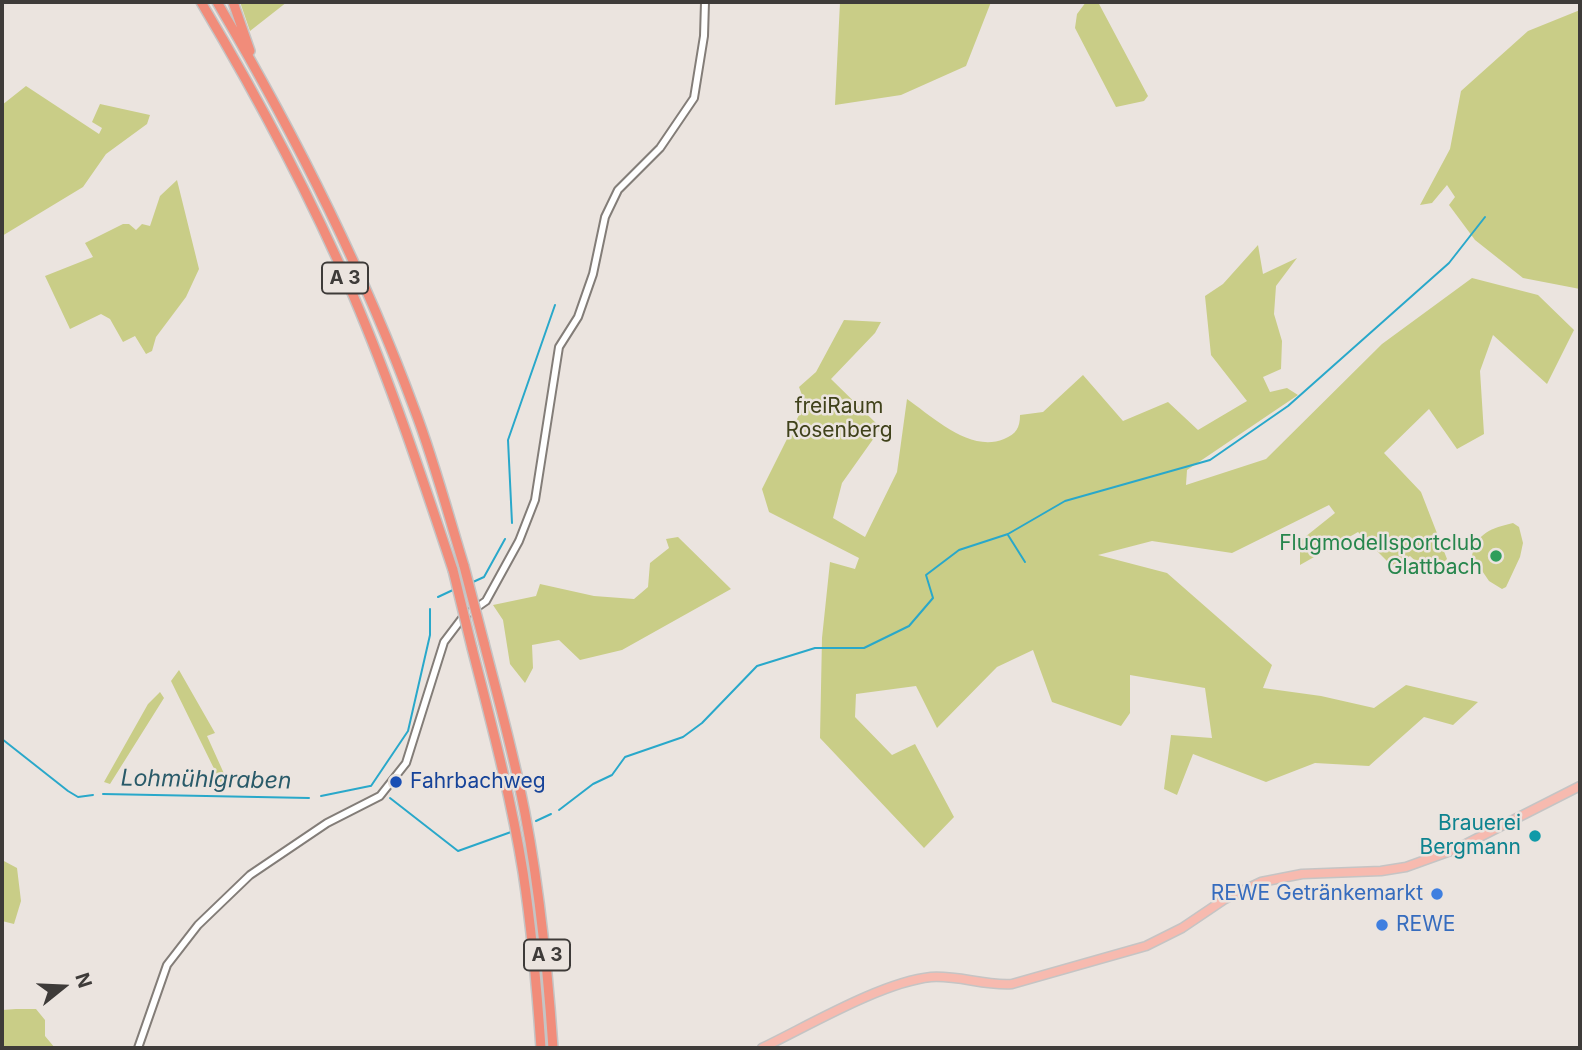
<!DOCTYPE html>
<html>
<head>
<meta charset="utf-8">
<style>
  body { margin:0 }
  #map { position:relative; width:1582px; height:1050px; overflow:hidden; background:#ebe4df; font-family:Inter,sans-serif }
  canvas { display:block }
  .frame { position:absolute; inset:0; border:4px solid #3e3b39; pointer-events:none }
  .north { position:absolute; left:28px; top:952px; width:70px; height:70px; -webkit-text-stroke:5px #ebe4df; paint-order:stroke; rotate:72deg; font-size:19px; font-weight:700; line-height:28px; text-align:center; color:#3e3b39 }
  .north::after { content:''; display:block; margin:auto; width:24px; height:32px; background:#3e3b39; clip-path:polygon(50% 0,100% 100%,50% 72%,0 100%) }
</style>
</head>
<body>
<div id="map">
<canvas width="1582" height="1050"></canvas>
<div class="frame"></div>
<div class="north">N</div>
</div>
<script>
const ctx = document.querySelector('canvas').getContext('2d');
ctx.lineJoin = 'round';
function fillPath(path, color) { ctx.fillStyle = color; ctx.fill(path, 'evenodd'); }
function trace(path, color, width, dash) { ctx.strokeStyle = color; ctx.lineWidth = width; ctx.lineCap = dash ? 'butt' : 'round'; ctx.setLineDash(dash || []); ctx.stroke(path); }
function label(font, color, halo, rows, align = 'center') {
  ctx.font = font + ' Inter,sans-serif'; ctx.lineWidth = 5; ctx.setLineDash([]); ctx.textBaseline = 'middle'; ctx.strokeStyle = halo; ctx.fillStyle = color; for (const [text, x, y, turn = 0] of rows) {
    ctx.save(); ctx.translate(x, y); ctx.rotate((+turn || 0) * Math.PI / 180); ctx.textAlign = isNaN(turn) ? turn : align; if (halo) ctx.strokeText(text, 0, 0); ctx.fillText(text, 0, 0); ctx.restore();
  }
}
const green = new Path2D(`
  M 240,2 L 287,2 L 250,31 Z
  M 840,2 L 991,2 L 966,66 L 901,95 L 835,105 Z
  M 1086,2 L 1098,2 L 1148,96 L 1144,101 L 1116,107 L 1075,28 L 1077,14 Z
  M 1580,10 L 1580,289 L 1523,278 L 1475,240 L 1449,205 L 1455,197 L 1447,185 L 1432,203 L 1420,205 L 1450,149 L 1461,91 L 1528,31 Z
  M 26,86 L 99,134 L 102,128 L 92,122 L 100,104 L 150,115 L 147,124 L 106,154 L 83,187 L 2,236 L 2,105 Z
  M 177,180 L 199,269 L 186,297 L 156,337 L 152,351 L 146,354 L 135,336 L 123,342 L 110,319 L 101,314 L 70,329 L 45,276 L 93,257 L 85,243 L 123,224 L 129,224 L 136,230 L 142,224 L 150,226 L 160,196 Z
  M 1258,245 L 1263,274 L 1297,258 L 1276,286 L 1274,314 L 1282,341 L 1281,369 L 1263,377 L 1270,392 L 1287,388 L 1298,395 L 1187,470 L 1186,485 L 1266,459 L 1382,344 L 1472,278 L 1538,295 L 1574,330 L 1547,384 L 1493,335 L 1480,371 L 1484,434 L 1457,449 L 1429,409 L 1384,453 L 1421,492 L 1447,559 L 1431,575 L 1410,556 L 1392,566 L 1358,532 L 1300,565 L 1300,541 L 1335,513 L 1329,505 L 1232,553 L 1152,541 L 1098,555 L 1167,573 L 1272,665 L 1263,688 L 1321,696 L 1374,708 L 1406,685 L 1478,702 L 1453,725 L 1424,717 L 1369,766 L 1315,763 L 1266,782 L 1193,754 L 1177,795 L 1164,789 L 1171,735 L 1212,738 L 1205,688 L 1130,675 L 1130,713 L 1121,726 L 1052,702 L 1033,650 L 997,667 L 937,728 L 916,686 L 856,694 L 855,717 L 892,755 L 915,744 L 954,817 L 924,848 L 820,738 L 822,638 L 830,562 L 855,569 L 859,558 L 769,512 L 762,489 L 805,403 L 799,387 L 816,372 L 844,320 L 881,322 L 875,333 L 831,379 L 881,428 L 842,483 L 833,518 L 865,537 L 897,472 L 907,399 C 933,417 970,453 1004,439 C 1016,434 1020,428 1020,415 L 1043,412 L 1083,375 L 1123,421 L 1168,402 L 1198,430 L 1247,401 L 1211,355 L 1205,296 L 1223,284 Z
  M 1513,523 L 1519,527 L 1523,543 L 1520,557 L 1506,587 L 1502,589 L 1489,581 L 1472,556 C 1476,533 1492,528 1513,523 Z
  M 678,537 L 731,589 L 622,650 L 580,660 L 559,640 L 532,645 L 533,668 L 525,683 L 510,664 L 503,620 L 493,605 L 536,596 L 540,584 L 594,596 L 634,599 L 648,587 L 650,563 L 669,548 L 666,539 Z
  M 179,670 L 215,733 L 207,736 L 231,789 L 224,789 L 171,681 Z
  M 160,692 L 164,698 L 110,784 L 104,782 L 148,704 Z
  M 2,860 L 17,868 L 21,901 L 14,924 L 2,921 Z
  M 16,1009 L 36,1009 L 45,1020 L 45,1036 L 55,1048 L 2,1048 L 2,1010 Z`);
const stream = new Path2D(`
  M 512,523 L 508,440 L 555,305
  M 1008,535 L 1025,562
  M 473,582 L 484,577 L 505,539
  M 438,597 L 455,589
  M 2,739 L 68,791 L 78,797 L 93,795
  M 371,786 L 408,731 L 430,635 L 430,609
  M 103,794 L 309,798
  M 321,796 L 370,786
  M 390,798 L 458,851 L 511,832
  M 559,810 L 593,784 L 612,775 L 625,757 L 683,737 L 702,723 L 757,666 L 815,648 L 864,648 L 909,626 L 933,598 L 926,575 L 959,550 L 1008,534 L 1065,501 L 1210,460 L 1288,406 L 1449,263 L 1485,217
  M 536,821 L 551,814`);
const minor = new Path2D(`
  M 138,1048 L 167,965 L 198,925 L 250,875 L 327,823 L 380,796 L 406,763 L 444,642 L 463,617 L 486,601 L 519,541 L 535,500 L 559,347 L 578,317 L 593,274 L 605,217 L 618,190 L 660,148 L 694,98 L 704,36 L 705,2`);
const major = new Path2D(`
  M 762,1048 C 808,1026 882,982 931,977 C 959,975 984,986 1012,984 L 1146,946 L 1182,928 L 1225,899 L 1261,882 L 1302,874 L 1381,871 L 1406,867 L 1456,849 L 1580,786`);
const highway = new Path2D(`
  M 201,2 C 257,96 309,193 353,295 C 391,384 422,477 453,570
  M 217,2 C 293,131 362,267 414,408 C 434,460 448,514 464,566
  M 233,2 L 250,51
  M 484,643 C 496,690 509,737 519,784 C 538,871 547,959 553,1048
  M 472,648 C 491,722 511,797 523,872 C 532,931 537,989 541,1048`);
const highwayBridge = new Path2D(`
  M 464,566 L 484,643
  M 453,570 L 472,648`);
const markers = [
  [1496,556,7,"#2e9e5b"],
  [396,782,7,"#1a4fb4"],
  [1535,836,7,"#0f9aa8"],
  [1437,894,7,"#3f7fe0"],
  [1382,925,7,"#3f7fe0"]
];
const shields = [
  [345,278,46],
  [547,955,46]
];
const shieldNames = [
  ["A 3",345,278],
  ["A 3",547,955]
];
const parkNames = [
  ["freiRaum",839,407],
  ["Rosenberg",839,431]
];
const leisureNames = [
  ["Flugmodellsportclub",1482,544],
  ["Glattbach",1482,568]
];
const transitNames = [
  ["Fahrbachweg",410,782]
];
const cultureNames = [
  ["Brauerei",1521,824],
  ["Bergmann",1521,848]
];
const shopNames = [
  ["REWE Getränkemarkt",1423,894],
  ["REWE",1396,925,"left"]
];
const waterNames = [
  ["Lohmühlgraben",206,780,1]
];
fillPath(green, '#c9cd87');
trace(stream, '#29a8ca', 2);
trace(minor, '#837d78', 10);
trace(major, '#c5c4c4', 11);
trace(highway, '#c5c4c4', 12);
trace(minor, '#fff', 6);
trace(major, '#f7baaf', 8);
trace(highway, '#f18c7a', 9);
trace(highwayBridge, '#c5c4c4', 12, []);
trace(highwayBridge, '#f18c7a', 9);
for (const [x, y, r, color] of markers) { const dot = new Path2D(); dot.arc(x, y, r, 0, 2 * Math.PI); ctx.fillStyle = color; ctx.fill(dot); trace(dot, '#ebe4df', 2.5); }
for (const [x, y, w] of shields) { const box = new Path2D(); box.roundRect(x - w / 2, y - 15.5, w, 31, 5); ctx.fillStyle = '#ebe4df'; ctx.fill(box); trace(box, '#3e3b39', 2); }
label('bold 19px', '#3e3b39', null, shieldNames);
label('21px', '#40421b', '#ebe4df', parkNames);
label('21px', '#27864d', '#ebe4df', leisureNames, 'right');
label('21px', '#164399', '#ebe4df', transitNames, 'left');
label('21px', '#0d838f', '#ebe4df', cultureNames, 'right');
label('21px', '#366cbe', '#ebe4df', shopNames, 'right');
label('italic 23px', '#295a69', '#ebe4df', waterNames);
</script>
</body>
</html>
